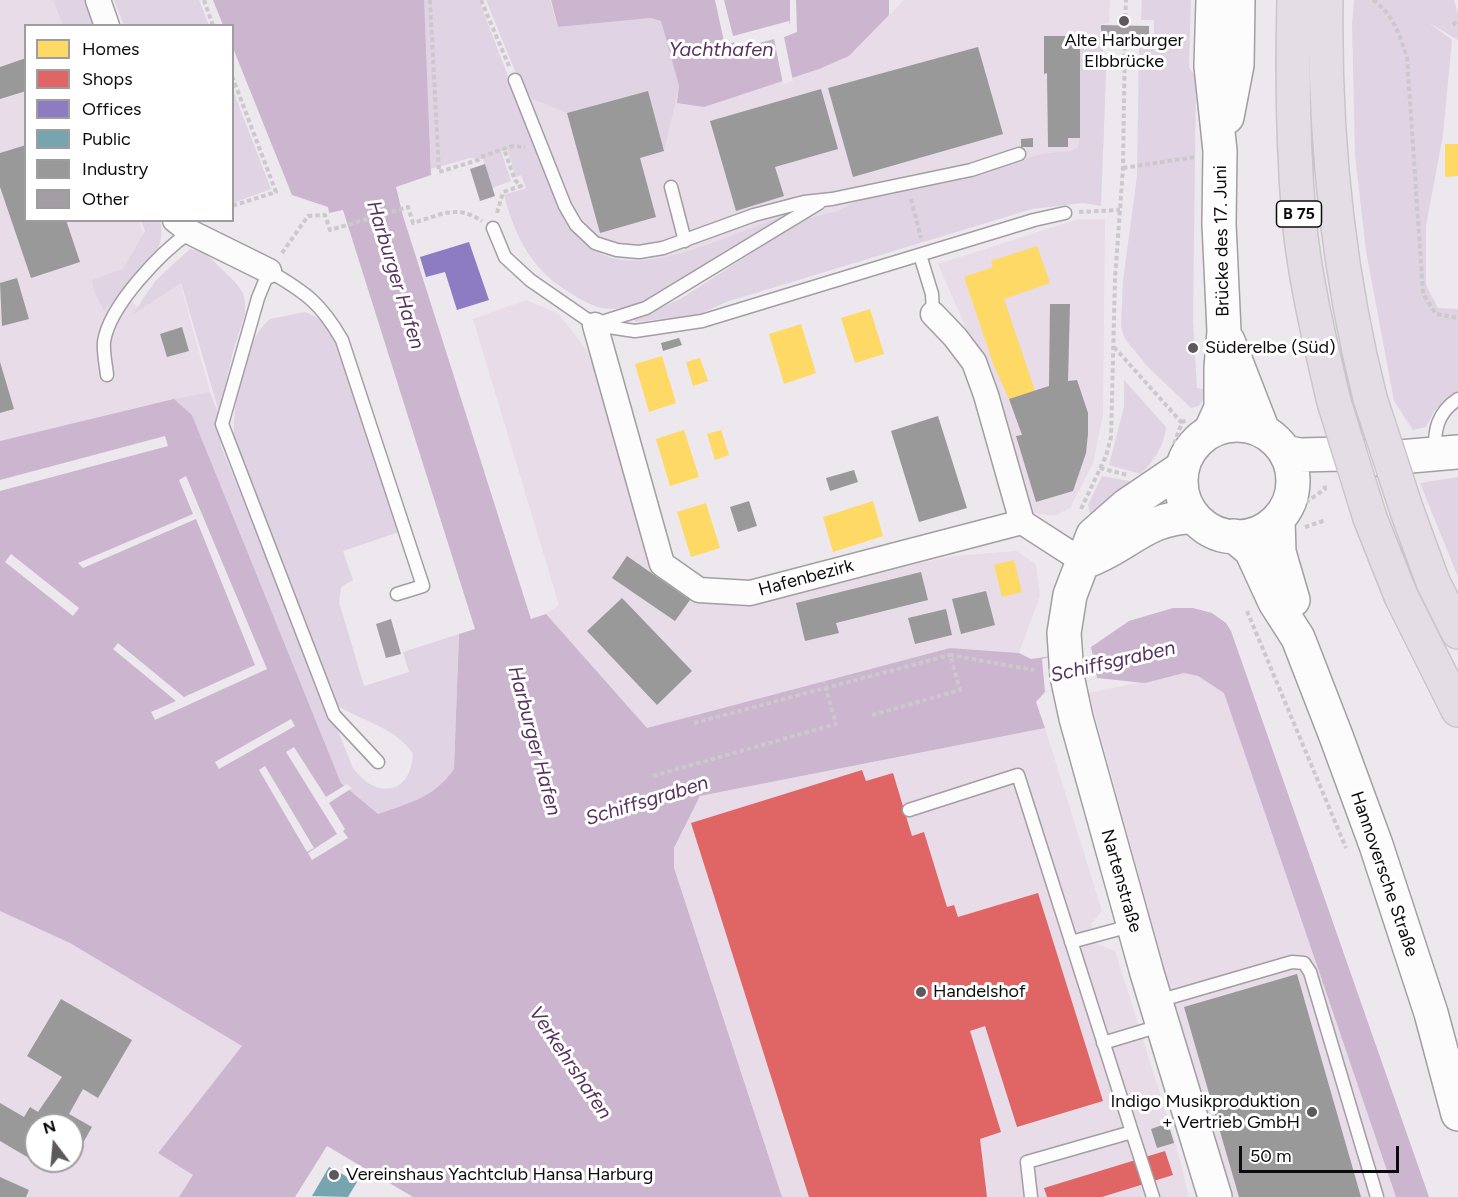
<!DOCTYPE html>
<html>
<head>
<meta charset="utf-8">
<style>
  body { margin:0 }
  #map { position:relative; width:1458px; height:1197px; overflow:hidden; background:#ede8ed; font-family:Figtree,sans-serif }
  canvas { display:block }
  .legend { position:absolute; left:24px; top:24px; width:210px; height:198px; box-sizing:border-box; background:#fff; border:2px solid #9f9d9f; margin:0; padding:8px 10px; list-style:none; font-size:18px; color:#0e0b0e }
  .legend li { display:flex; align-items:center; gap:12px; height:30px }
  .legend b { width:30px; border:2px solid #9f9d9f }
  .north { position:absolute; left:24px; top:1113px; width:60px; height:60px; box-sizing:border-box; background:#fff; border:2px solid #9f9d9f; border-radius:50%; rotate:344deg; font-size:16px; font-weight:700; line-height:24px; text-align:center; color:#0e0b0e }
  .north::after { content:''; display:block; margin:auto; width:21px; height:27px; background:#5c585c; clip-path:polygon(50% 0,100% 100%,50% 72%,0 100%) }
  .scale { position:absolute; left:1239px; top:1146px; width:160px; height:27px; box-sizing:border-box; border:3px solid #0e0b0e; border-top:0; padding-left:8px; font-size:18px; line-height:21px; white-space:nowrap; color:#0e0b0e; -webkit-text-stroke:4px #fff; paint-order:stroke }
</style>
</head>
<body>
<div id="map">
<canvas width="1458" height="1197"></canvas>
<ul class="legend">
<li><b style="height:16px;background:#ffd966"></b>Homes</li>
<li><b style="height:16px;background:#e06666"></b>Shops</li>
<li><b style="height:16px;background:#8e7cc3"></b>Offices</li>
<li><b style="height:16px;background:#76a5af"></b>Public</li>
<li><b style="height:16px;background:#999"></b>Industry</li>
<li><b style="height:16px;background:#a29ea3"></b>Other</li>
</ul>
<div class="north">N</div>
<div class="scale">50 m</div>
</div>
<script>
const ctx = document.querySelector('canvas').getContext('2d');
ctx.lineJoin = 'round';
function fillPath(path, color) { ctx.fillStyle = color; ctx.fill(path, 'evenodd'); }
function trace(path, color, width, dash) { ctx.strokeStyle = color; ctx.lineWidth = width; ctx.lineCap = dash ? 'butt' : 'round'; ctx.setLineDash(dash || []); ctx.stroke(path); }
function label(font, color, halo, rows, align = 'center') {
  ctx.font = font + ' Figtree,sans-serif'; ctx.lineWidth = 6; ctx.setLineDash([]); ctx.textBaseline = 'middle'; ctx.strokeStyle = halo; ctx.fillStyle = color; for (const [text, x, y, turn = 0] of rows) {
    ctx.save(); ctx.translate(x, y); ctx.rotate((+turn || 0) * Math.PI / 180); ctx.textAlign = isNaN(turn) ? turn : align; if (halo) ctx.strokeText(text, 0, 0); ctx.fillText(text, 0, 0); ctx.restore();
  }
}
const built = new Path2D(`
  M 0,0 L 54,0 L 64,25 L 26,26 L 26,220 L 139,221 L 145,237 L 118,284 L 139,309 L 180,283 L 210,392 L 0,441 Z
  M 904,0 L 1110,0 L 1109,23 L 1101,24 L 1100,36 L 1106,71 L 1103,151 L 856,201 L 838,211 L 804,219 L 792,211 L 752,229 L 653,262 L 635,262 L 606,256 L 590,248 L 566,223 L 517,103 L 531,98 L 679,86 L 849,56 Z
  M 1079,219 L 1105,219 L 1103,414 L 1093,463 L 1070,508 L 1054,516 L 1032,513 L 994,392 L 938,264 Z
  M 526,300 L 559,314 L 585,348 L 603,386 L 651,559 L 698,599 L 759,598 L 954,556 L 1017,551 L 1036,565 L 1040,596 L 1019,653 L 950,648 L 647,728 L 546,614 L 559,605 L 473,319 Z
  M 1184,673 L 1198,676 L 1224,692 L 1396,1197 L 1230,1197 L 1175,1007 L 1089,693 Z
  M 1045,728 L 1102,911 L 1091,924 L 1094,935 L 1097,944 L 1115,951 L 1175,1141 L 1189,1197 L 782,1197 L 674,868 L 674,849 L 700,796 Z
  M 0,911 L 70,943 L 243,1046 L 158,1152 L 193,1175 L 179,1197 L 0,1197 ZM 36,1125 L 72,1125 L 72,1161 L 36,1161 Z`);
const green = new Path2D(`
  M 53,0 L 88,0 L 97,25 L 63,25 Z
  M 114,0 L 199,0 L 209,25 L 124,25 Z
  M 423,0 L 479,0 L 558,208 C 593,275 644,267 705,245 C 735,235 763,224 792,211 C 749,238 661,306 613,309 C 596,310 578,298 564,289 C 530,267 514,233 504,195 L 526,188 L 521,175 L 516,177 L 507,149 L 501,151 L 511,181 L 492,188 L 483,159 L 470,158 L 431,169 Z
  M 486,0 L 550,0 L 558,27 L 651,18 L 661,21 L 679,86 L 664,151 L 647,92 L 567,113 L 531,98 L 515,71 Z
  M 1142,0 L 1191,0 L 1189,67 L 1196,78 L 1193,322 L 1197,388 L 1204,389 L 1204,398 L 1199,406 L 1191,408 L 1148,367 L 1125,339 L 1121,327 L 1123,281 L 1137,176 L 1139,42 L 1154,42 L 1154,20 L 1141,20 Z
  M 1354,0 L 1454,0 L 1458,14 L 1458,40 L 1428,22 L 1452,40 L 1443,135 L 1426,226 L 1426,285 L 1438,308 L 1458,309 L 1458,391 L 1434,411 L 1426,427 L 1413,430 L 1394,401 L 1366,251 L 1355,155 L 1352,24 Z
  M 1080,36 L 1100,36 L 1106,71 L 1101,206 L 1083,203 L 1032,209 L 726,302 L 698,315 L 635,322 L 634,319 L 682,298 L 804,219 L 838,211 L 856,201 L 970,178 L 1041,154 L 1072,151 L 1078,147 L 1080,138 Z
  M 232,88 L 271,189 L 233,203 L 232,203 Z
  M 141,221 L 160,221 C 170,257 126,287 104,311 L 94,291 L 92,280 L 123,269 L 145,231 Z
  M 190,249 L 204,252 L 235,282 L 243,293 L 245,302 L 245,314 L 233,351 L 219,412 L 181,283 L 132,315 L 156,280 Z
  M 305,312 C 322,318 328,327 336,343 L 399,532 L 343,551 L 353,580 L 341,587 L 339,602 L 364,686 L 409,672 L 403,652 L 459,634 L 454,769 C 435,797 409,803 378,814 L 341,783 L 192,415 L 174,399 L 210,392 L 219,415 L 221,446 L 353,768 C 375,799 411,796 413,754 C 396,727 362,722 337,705 L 234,443 C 232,409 242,341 270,319 Z
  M 1124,380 L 1166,427 C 1164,446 1154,460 1141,474 L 1109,465 L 1124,407 Z
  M 1102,476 L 1134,482 L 1092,523 L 1088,505 Z
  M 1458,477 L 1458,577 L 1420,483 Z`);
const water = new Path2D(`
  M 213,0 L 424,0 L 431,175 L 396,187 L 403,216 L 531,619 L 546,614 L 647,728 L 950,648 L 1019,653 L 1031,659 L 1065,654 L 1091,647 L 1129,621 L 1173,608 L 1193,608 L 1212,613 L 1226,623 L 1231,631 L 1429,1197 L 1396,1197 L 1224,693 L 1198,676 L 1184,673 L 1145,683 L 1097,678 L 1045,692 L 1036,702 L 1045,728 L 700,796 L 674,848 L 674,868 L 782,1197 L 413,1197 L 327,1146 L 295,1197 L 179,1197 L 193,1175 L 158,1153 L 242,1046 L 70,943 L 0,911 L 0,441 L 174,399 L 192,415 L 341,783 L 378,814 C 409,803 435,797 454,769 L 459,634 L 475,629 L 343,210 L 329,213 L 328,207 L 292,195 L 233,48 L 232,26 L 223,25 Z
  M 551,0 L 889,0 L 889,15 L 849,56 L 819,69 L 704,107 L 677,103 L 679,86 L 661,21 L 651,18 L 558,27 Z`);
const pier = new Path2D(`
  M 715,0 L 724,0 L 733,36 L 789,21 L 790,25 L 790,0 L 796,0 L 797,32 L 784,37 L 793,81 L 783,84 L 774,39 L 737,49 L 734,42 L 725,46 Z
  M 165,436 L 168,446 L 0,491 L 0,480 Z
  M 186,476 L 267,669 L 155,720 L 151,712 L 176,701 L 113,649 L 118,643 L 184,697 L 255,665 L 196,519 L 83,568 L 78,563 L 193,514 L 179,480 Z
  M 11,554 L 79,608 L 73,616 L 5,562 Z
  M 1091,647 L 1097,678 L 1045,692 L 1042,659 Z
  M 291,719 L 295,726 L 219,769 L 215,762 Z
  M 294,747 L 326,797 L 347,784 L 352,788 L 329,803 L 345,829 L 343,831 L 348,838 L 312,860 L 308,853 L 337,834 L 286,752 Z
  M 265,766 L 314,848 L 307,852 L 259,770 Z`);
const homes = new Path2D(`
  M 1445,144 L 1458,144 L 1458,176 L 1445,177 Z
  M 1037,246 L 1050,283 L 1004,299 L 1035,391 L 1009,399 L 994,366 L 964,277 L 993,267 L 991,261 Z
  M 870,309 L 884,354 L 855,363 L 841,318 Z
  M 801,324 L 816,373 L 784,384 L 769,334 Z
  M 662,356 L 676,403 L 649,412 L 635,364 Z
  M 700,358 L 708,381 L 693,386 L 686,362 Z
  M 684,430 L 699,477 L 670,486 L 656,439 Z
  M 721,430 L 729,455 L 715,460 L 707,434 Z
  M 873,501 L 883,536 L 833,552 L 823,517 Z
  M 706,503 L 720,548 L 691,557 L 677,512 Z
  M 1014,560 L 1022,592 L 1002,597 L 994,565 Z`);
const shops = new Path2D(`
  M 862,770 L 866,781 L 893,773 L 912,836 L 924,832 L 947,907 L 954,905 L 958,917 L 1038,893 L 1103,1101 L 1017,1127 L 985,1026 L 970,1031 L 1001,1132 L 980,1139 L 987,1197 L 809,1197 L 691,823 Z
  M 1165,1151 L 1173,1175 L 1102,1197 L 1047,1197 L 1044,1188 Z`);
const offices = new Path2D(`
  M 469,242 L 489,300 L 457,310 L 445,272 L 426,277 L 420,257 Z`);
const public = new Path2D(`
  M 329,1167 L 357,1182 L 348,1197 L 312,1196 Z`);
const industry = new Path2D(`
  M 1044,36 L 1080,36 L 1080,138 L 1068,138 L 1068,147 L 1048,147 L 1047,73 L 1044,74 Z
  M 978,47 L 1003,134 L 853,177 L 828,88 Z
  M 26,58 L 26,91 L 0,99 L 0,67 Z
  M 821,89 L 838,149 L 775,167 L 784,196 L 736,211 L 710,121 Z
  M 648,91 L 664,151 L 640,158 L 656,217 L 600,233 L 567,113 Z
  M 1033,138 L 1033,147 L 1021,147 L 1021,139 Z
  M 26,145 L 26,220 L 66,220 L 80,262 L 31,278 L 0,187 L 0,153 Z
  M 17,278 L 29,319 L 2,326 L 0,283 Z
  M 1050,304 L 1070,304 L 1068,381 L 1077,380 L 1088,413 L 1088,434 L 1086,453 L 1073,491 L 1036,502 L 1016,436 L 1022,435 L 1009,399 L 1049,386 Z
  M 182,327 L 189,351 L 167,357 L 160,334 Z
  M 679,338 L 682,345 L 663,351 L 661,343 Z
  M 0,362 L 14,409 L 0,413 Z
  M 938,416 L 967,508 L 919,522 L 891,431 Z
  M 854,470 L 858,482 L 830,491 L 826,478 Z
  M 749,501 L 757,526 L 738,532 L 730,507 Z
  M 627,556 L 690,600 L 675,621 L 612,578 Z
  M 921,572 L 928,600 L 836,623 L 839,633 L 805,641 L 796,603 Z
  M 986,591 L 995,625 L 961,634 L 952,599 Z
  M 622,598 L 692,671 L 657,705 L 587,631 Z
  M 946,609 L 952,635 L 915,644 L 908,618 Z
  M 1297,974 L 1361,1197 L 1239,1197 L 1184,1007 Z
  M 61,999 L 132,1040 L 98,1098 L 83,1089 L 69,1114 L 92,1127 L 76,1155 L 72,1153 L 72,1125 L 36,1125 L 36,1147 L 29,1158 L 0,1141 L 0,1103 L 24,1117 L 30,1107 L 38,1112 L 62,1077 L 27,1056 Z
  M 1168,1123 L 1174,1143 L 1157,1148 L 1151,1129 Z
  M 0,1177 L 29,1190 L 26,1197 L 0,1197 Z`);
const building = new Path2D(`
  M 1101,25 L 1149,26 L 1149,37 L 1101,36 Z
  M 485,164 L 495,196 L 480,201 L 470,169 Z
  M 391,619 L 401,654 L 386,658 L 376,624 Z`);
const path = new Path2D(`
  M 204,0 L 213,26
  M 430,0 L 439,172 L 478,160 L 481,157 L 512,146 L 525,147
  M 481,0 L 509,66
  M 1373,0 C 1394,15 1399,34 1407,57 L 1423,294 L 1436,314 L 1458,318
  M 1125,25 L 1126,0
  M 1453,25 L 1458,20
  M 232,76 L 276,192 L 232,206
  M 1123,168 L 1195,157
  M 911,199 L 921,238
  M 1079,212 L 1120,210
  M 497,213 L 503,192 L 521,186 L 515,180 L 504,149
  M 282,253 L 308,216 L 325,215 L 330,230 L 408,207 L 413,223 C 441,215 456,204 482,221
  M 1114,347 L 1183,424
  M 1174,444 L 1182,422 L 1187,420
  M 1100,468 L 1127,475
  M 1081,509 L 1106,456 L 1111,437 L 1115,279 L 1123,168 L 1125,37
  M 1302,509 L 1305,503 L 1325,489 L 1324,483
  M 1305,527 L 1326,520
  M 1247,611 L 1346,848
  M 872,715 L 960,690 L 950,655 L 1034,670
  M 694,723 L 950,655
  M 653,776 L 836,724 L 824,682`);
const lane = new Path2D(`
  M 515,80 L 565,206 L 576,225 L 595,243 L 617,250 L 639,252 L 663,248 L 754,215 L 804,202 L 832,199 L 971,170 L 1019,154
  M 671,187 L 685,241
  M 493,228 L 505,257 L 530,280 L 595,325 L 635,331 L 702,321 L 1034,220 L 1065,213
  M 920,255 L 932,294 L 933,314
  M 599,323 L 646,308 L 819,203
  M 107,375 C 106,365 103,352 104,342 C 109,306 161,252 190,232
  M 1435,454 C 1434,430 1437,413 1458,399
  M 378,762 L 334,715 L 222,424 L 258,298 L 269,271 C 305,292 321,303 342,340 L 423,586 L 397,594
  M 909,810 L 1018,775 L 1132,1132
  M 1071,942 L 1134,925
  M 1158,1001 L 1292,962 L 1304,963 L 1310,972 L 1377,1197
  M 1103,1043 L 1163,1025
  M 1031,1197 L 1027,1162 L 1132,1132 L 1153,1197`);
const street = new Path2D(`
  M 98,0 L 107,26
  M 175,220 L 190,232 L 269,271
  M 933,314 L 955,337 L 974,362 L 986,395 L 1022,522 L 1084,562
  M 595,325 L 662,564 L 699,590 L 750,593 L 1022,522`);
const secondary = new Path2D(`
  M 1227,117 L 1237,65 L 1238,0
  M 1228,341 L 1263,431
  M1181 481a56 56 0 1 1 112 0a56 56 0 1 1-112 0Z
  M 1211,430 L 1221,408 L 1221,368 L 1224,331 L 1219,224 L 1220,151 L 1211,66 L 1213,0
  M 1285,452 L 1299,455 L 1342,454 L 1376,459 L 1458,452
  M 1182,468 L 1126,506 L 1093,535 L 1070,595 L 1064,633 L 1067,676 L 1076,718 L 1147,973 L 1215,1197
  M 1278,519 L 1279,552 L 1293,600
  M 1234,536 L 1251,550 L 1275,602 L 1298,638 L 1336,736 L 1376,845 L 1431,1013 L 1458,1114
  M 1084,562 C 1126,548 1146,516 1194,517`);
const highway = new Path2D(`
  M 1294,0 C 1292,73 1293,146 1299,219 C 1305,281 1320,342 1334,402
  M 1326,0 C 1324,135 1337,267 1370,398
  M 1407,511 L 1433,582 L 1458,632
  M 1370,518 L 1401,596 L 1458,710`);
const highwayBridge = new Path2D(`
  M 1370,398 L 1407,511
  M 1334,402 L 1370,518`);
const markers = [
  [1124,21,6,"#5c585c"],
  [1193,348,6,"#5c585c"],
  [921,992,6,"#5c585c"],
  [1312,1112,6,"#5c585c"],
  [334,1175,6,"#5c585c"]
];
const shields = [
  [1299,214,45]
];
const shieldNames = [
  ["B 75",1299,214]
];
const poiNames = [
  ["Alte Harburger",1124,41,"center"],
  ["Elbbrücke",1124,62,"center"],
  ["Süderelbe (Süd)",1205,348],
  ["Handelshof",933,992],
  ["Indigo Musikproduktion",1300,1102,"right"],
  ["+ Vertrieb GmbH",1300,1123,"right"],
  ["Vereinshaus Yachtclub Hansa Harburg",346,1175]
];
const streetNames = [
  ["Brücke des 17. Juni",1222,241,-91],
  ["Hafenbezirk",806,578,-15],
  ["Hannoversche Straße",1384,874,71],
  ["Nartenstraße",1121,881,74]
];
const waterNames = [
  ["Yachthafen",721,50],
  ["Harburger Hafen",395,275,73],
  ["Schiffsgraben",1113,662,-13],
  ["Harburger Hafen",534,741,75],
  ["Schiffsgraben",647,801,-17],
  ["Verkehrshafen",570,1063,56]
];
fillPath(built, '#e7dce8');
fillPath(green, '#e0d3e3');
fillPath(water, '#cbb5cf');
fillPath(pier, '#ede8ed');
fillPath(homes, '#ffd966');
fillPath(shops, '#e06666');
fillPath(offices, '#8e7cc3');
fillPath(public, '#76a5af');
fillPath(industry, '#999');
fillPath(building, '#a29ea3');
trace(lane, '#a29ea2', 15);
trace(street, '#a29ea2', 27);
trace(secondary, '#a29ea2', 36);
trace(highway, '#c8c6c8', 36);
trace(path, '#cbc9cb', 4, [4.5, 3]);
trace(lane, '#fcfcfc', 12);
trace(street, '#fcfcfc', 24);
trace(secondary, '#fcfcfc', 33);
trace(highway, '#e4dde6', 33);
trace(highwayBridge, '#c8c6c8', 36, []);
trace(highwayBridge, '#e4dde6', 33);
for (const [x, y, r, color] of markers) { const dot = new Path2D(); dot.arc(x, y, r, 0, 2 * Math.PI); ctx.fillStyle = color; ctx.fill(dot); trace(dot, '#fff', 2); }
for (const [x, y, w] of shields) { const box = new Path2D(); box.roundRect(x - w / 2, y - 13, w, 26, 4.5); ctx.fillStyle = '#fff'; ctx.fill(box); trace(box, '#0e0b0e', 1.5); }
label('bold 16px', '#0e0b0e', null, shieldNames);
label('18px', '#0e0b0e', '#fff', poiNames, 'left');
label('18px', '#0e0b0e', '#fff', streetNames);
label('italic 20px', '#583160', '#fff', waterNames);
</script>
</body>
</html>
